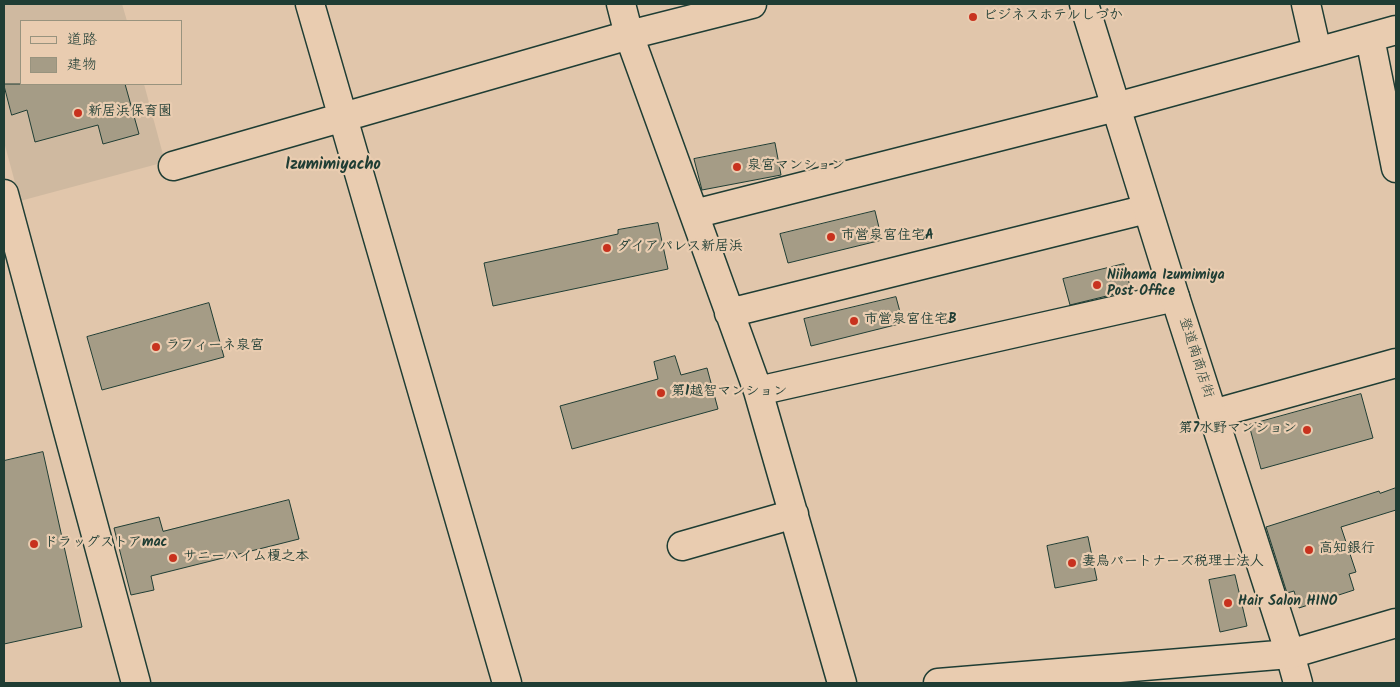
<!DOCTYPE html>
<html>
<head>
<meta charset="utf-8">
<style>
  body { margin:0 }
  #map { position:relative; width:1400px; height:687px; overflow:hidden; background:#e1c6ab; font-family:Kalam,"Klee One",sans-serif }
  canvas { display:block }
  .frame { position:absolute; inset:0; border:5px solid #1f3d34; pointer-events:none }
  .legend { position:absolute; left:20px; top:20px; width:162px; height:65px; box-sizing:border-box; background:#e9ccb0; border:1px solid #98937e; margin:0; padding:6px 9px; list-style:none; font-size:15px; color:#1f3d34 }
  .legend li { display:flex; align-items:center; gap:10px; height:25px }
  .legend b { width:25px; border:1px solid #98937e }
</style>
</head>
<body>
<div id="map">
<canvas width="1400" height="687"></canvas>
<div class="frame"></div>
<ul class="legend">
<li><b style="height:6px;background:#e9ccb0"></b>道路</li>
<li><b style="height:14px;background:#a59c86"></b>建物</li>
</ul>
</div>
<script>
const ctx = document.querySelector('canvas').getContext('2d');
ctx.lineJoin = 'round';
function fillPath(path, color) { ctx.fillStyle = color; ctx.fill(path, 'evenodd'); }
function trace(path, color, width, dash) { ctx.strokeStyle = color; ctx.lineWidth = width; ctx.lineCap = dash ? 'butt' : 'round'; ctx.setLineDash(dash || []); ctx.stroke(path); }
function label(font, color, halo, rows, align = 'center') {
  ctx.font = font + ' Kalam,"Klee One",sans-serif'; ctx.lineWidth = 4.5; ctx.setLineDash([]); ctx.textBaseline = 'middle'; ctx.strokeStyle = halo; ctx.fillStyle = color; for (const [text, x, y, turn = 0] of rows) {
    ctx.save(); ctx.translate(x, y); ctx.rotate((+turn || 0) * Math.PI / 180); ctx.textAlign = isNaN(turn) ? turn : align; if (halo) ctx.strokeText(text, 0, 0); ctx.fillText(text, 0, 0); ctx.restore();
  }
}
const built = new Path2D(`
  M 4,4 L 122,4 L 127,21 L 21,21 L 21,84 L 144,84 L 165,162 L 20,201 L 4,142 Z`);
const building = new Path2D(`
  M 4,84 L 125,84 L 139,134 L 103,144 L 98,125 L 35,142 L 27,110 L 12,115 Z
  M 775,143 L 781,175 L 702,190 L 694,159 Z
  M 875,211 L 882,240 L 788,263 L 780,234 Z
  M 658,223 L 668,269 L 493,306 L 484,263 L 618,234 L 618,230 Z
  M 1124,264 L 1131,290 L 1070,305 L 1063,279 Z
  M 896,297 L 903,323 L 811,346 L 804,319 Z
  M 209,303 L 224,357 L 102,390 L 87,337 Z
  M 675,356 L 681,375 L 707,368 L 718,409 L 572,449 L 560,406 L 658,379 L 654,362 Z
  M 1361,394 L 1373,438 L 1261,469 L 1249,425 Z
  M 43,452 L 82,627 L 4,644 L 4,461 Z
  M 1396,488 L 1396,510 L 1341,527 L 1356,572 L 1349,574 L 1354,590 L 1299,608 L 1294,591 L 1287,593 L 1266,527 L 1379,491 L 1380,493 Z
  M 289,500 L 299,539 L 151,576 L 154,590 L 131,595 L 114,528 L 159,517 L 163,531 Z
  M 1088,537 L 1097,580 L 1055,588 L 1047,546 Z
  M 1235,575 L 1247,626 L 1220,632 L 1209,580 Z`);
const minor = new Path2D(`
  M 310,4 L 507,683
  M 621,4 L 629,35 L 694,214 L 1116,107 L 1317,52
  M 1306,4 L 1317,52 L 1396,30
  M 1370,38 L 1396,168
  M 173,166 L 629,35 L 752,4
  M 4,194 L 136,683
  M 694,214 L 758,391 L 842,683
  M 729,313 L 1147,209
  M 758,391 L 1175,297
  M 1213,414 L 1396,363
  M 682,546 L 794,514
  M 1290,654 L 1298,683`);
const tertiary = new Path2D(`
  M 1084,4 L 1175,297 L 1290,654
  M 938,683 L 1290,654 L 1396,623`);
const markers = [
  [973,17,5,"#c8321e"],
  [78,113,5,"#c8321e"],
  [737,167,5,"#c8321e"],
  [831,237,5,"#c8321e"],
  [607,248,5,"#c8321e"],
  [1097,285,5,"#c8321e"],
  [854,321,5,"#c8321e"],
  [156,347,5,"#c8321e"],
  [661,393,5,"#c8321e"],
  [1307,430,5,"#c8321e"],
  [34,544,5,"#c8321e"],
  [1309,550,5,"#c8321e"],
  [173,558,5,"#c8321e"],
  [1072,563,5,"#c8321e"],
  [1228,603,5,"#c8321e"]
];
const poiNames = [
  ["ビジネスホテルしづか",983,17],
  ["新居浜保育園",88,113],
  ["泉宮マンション",747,167],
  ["市営泉宮住宅A",841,237],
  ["ダイアパレス新居浜",617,248],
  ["Niihama Izumimiya",1107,277],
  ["Post Office",1107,293],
  ["市営泉宮住宅B",864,321],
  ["ラフィーネ泉宮",166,347],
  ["第1越智マンション",671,393],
  ["第7水野マンション",1297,430,"right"],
  ["ドラッグストアmac",44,544],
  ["高知銀行",1319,550],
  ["サニーハイム榎之本",183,558],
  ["妻鳥パートナーズ税理士法人",1082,563],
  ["Hair Salon HINO",1238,603]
];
const streetNames = [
  ["登道南商店街",1195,358,72]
];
const quarterNames = [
  ["Izumimiyacho",333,166]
];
fillPath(built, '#cfb9a0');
fillPath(building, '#a59c86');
trace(building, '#1f3d34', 1);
trace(minor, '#1f3d34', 31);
trace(tertiary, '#1f3d34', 31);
trace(minor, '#e9ccb0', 28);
trace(tertiary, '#e9ccb0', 28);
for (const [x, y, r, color] of markers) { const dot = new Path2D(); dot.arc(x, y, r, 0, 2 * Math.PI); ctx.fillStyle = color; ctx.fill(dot); trace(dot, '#e9ccb0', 2); }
label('bold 14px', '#1f3d34', '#e9ccb0', poiNames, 'left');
label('14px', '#1f3d34', '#e9ccb0', streetNames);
label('bold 16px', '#1f3d34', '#e9ccb0', quarterNames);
</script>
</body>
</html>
